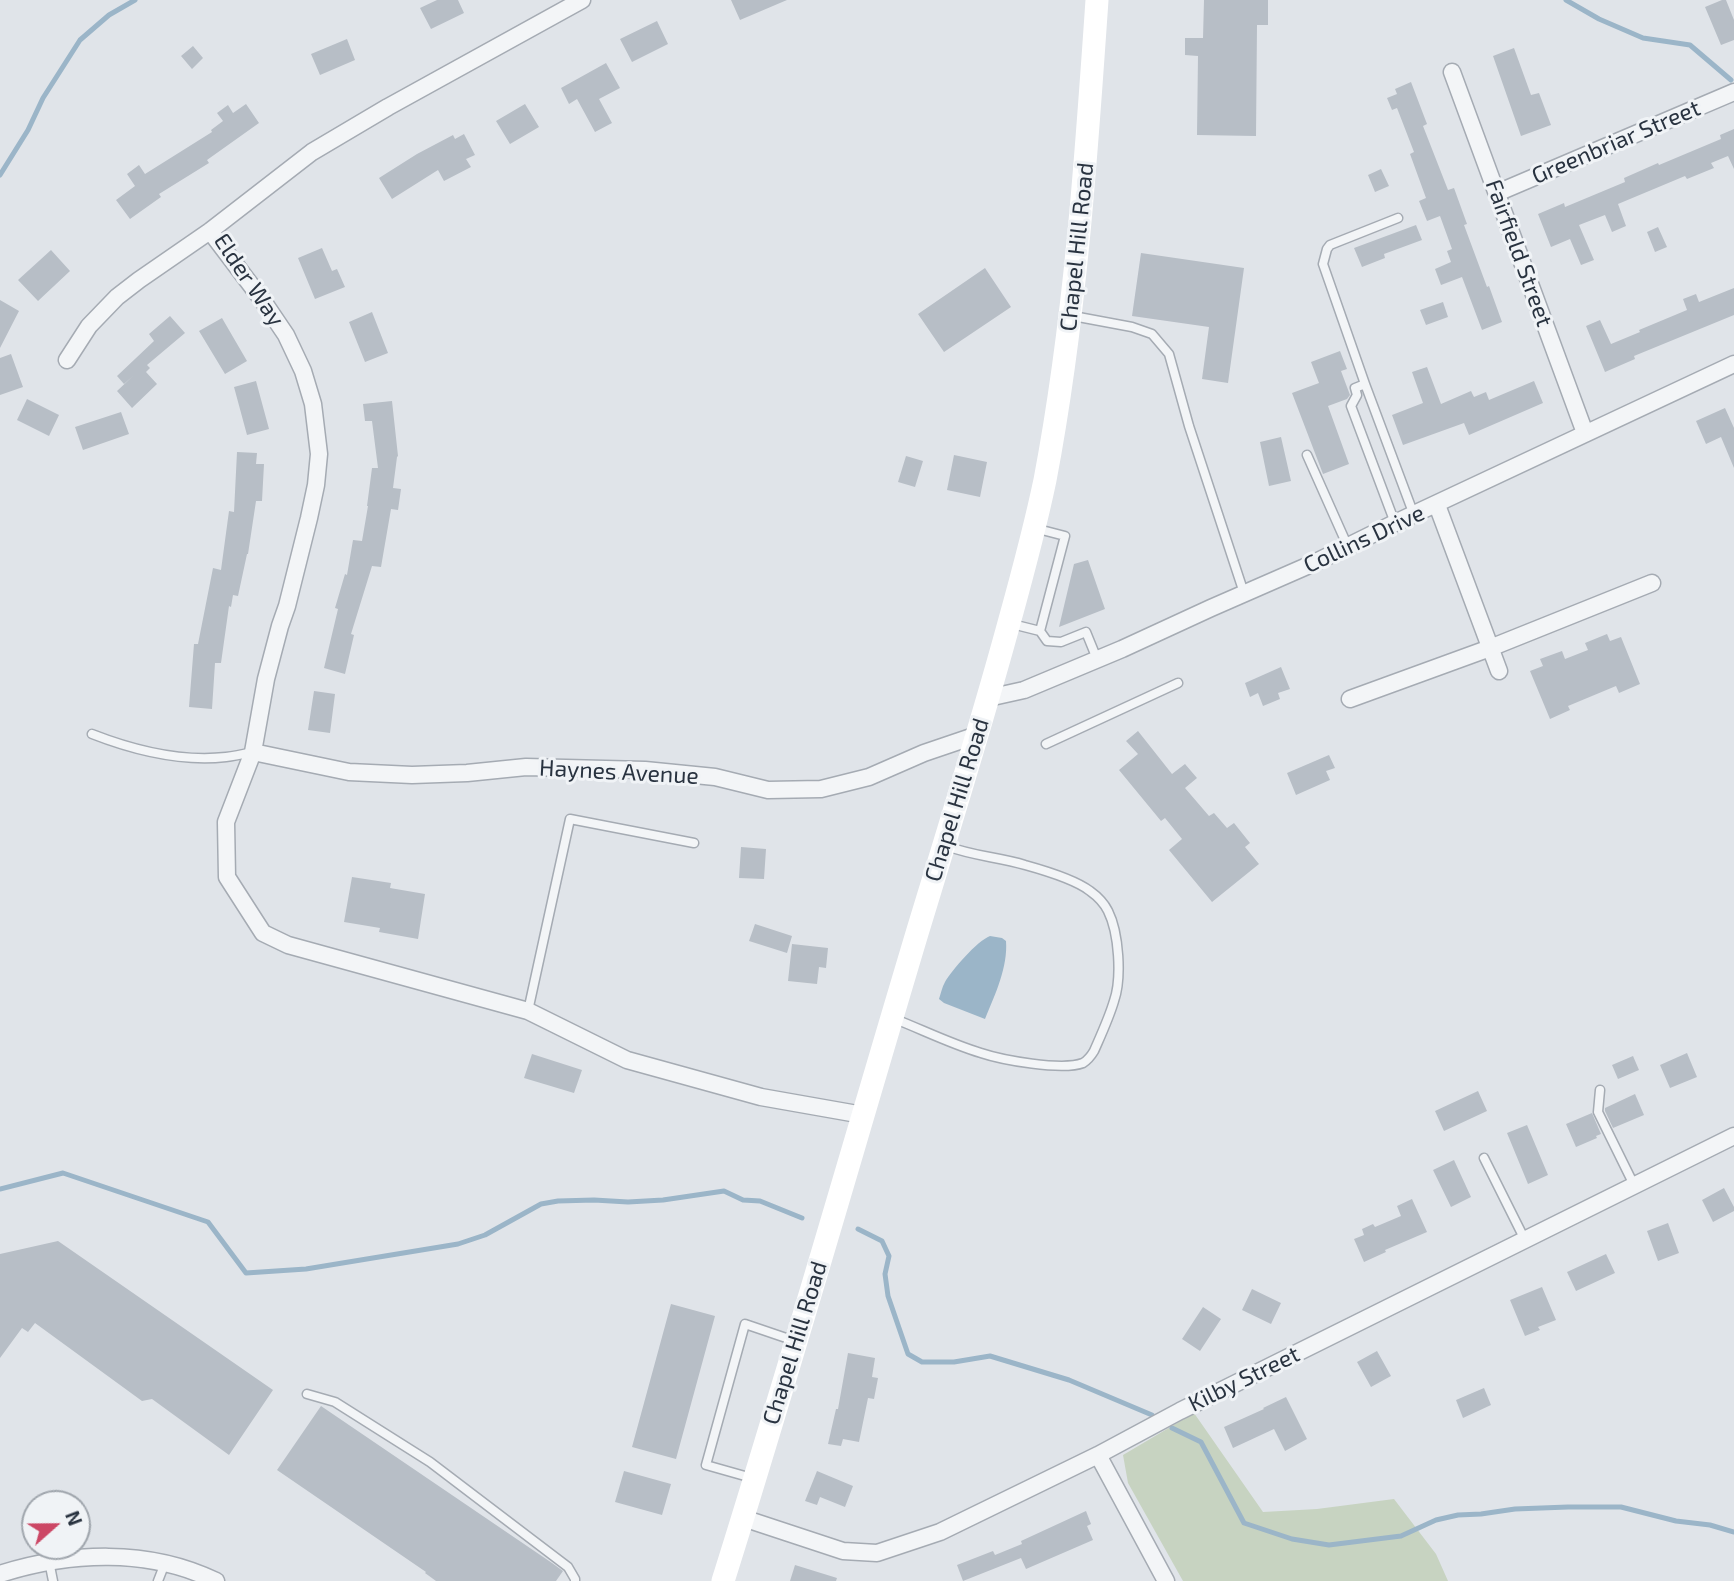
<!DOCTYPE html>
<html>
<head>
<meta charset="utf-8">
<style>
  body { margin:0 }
  #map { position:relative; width:1734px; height:1581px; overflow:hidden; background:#e0e4e9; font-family:"Exo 2",sans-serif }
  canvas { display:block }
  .north { position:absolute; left:21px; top:1490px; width:70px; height:70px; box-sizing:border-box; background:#f0f3f6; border:2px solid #a0a6ad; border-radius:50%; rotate:69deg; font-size:19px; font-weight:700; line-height:28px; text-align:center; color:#293340 }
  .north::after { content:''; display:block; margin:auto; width:24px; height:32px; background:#cc4765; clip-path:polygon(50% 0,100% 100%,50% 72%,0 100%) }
</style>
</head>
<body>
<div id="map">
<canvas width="1734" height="1581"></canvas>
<div class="north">N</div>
</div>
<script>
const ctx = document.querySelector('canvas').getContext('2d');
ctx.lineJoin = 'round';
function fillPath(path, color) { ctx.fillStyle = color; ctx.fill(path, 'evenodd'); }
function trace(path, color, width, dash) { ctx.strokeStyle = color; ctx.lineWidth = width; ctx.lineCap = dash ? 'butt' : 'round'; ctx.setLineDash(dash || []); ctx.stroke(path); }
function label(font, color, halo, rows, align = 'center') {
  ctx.font = font + ' "Exo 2",sans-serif'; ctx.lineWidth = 6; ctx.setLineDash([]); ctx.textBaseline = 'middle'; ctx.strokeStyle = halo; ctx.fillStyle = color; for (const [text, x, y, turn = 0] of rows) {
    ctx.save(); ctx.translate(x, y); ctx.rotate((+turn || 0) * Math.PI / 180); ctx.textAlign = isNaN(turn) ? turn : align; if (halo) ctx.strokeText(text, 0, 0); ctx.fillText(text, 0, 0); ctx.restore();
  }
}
const green = new Path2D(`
  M 1194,1413 L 1263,1512 L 1317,1509 L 1394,1499 L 1436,1554 L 1448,1581 L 1183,1581 L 1128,1483 L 1123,1455 Z`);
const water = new Path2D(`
  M 990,936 L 1002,938 L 1006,941 C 1008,967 995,995 985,1019 L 944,1003 L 939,999 C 941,993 942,987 945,982 C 952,970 977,941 990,936 Z`);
const stream = new Path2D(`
  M 1566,0 L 1599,19 L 1643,38 L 1690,45 L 1731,80
  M 0,175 L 28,130 L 43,98 L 80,40 L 109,15 L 135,0
  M 0,1189 L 63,1173 L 208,1222 L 246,1273 L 306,1269 L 458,1244 L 485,1235 L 541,1204 L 558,1201 L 594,1200 L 628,1202 L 663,1200 L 724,1191 L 743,1200 L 760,1201 L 802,1218
  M 858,1229 L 882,1241 L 889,1256 L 885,1274 L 888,1296 L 908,1354 L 922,1362 L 954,1362 L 990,1356 L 1069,1380 L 1152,1415
  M 1172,1428 L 1201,1442 L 1244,1523 L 1292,1539 L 1329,1545 L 1401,1536 L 1436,1520 L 1458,1515 L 1481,1514 L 1515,1509 L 1568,1507 L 1621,1507 L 1676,1521 L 1710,1525 L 1734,1532`);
const building = new Path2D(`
  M 437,0 L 458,0 L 464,13 L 431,29 L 420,8 Z
  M 731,0 L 787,0 L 740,20 Z
  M 1204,0 L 1268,0 L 1268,25 L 1257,25 L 1256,136 L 1197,135 L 1198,56 L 1185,55 L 1185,38 L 1203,38 Z
  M 1722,0 L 1726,0 L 1734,20 L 1734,40 L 1721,45 L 1705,7 Z
  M 657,21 L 668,44 L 632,62 L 620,39 Z
  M 347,39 L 355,60 L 320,75 L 311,54 Z
  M 193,46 L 203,58 L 192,69 L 181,56 Z
  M 1514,48 L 1531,95 L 1539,93 L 1551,125 L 1521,136 L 1493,56 Z
  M 606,63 L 620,88 L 599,99 L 612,123 L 595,132 L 577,99 L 569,104 L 561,88 Z
  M 1411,82 L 1427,124 L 1423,126 L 1448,190 L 1454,188 L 1467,224 L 1464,225 L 1487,287 L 1489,286 L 1502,322 L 1482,330 L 1462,277 L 1441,285 L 1435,269 L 1451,262 L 1447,251 L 1452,249 L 1440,216 L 1427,221 L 1419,201 L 1426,198 L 1410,154 L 1414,152 L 1397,108 L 1392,110 L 1387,98 L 1397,94 L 1395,89 Z
  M 246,104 L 259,123 L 207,160 L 209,163 L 159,194 L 161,197 L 130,219 L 116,200 L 135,186 L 127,174 L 139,165 L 145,174 L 212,132 L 211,130 L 223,121 L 217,113 L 228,105 L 233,113 Z
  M 525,104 L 539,127 L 510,144 L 496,121 Z
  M 1734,129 L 1734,169 L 1728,156 L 1711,163 L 1714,168 L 1687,179 L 1685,176 L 1618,204 L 1626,226 L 1612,232 L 1605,215 L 1579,225 L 1594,260 L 1581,265 L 1570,239 L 1551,247 L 1538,214 L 1564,203 L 1565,207 L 1625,182 L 1624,178 L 1658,163 L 1659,165 L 1721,139 L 1720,135 Z
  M 464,134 L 475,155 L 466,159 L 471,167 L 444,181 L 438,170 L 392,199 L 379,178 L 417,154 L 453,135 L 455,139 Z
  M 1381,169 L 1389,186 L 1375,192 L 1368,175 Z
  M 1416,225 L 1422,240 L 1384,254 L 1385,258 L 1362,267 L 1354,248 Z
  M 1658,227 L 1667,247 L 1655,252 L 1647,232 Z
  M 322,248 L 332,271 L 337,269 L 345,287 L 315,299 L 298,258 Z
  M 51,250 L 70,271 L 38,301 L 18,280 Z
  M 1141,253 L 1244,268 L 1228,383 L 1202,379 L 1209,327 L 1132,316 Z
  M 985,268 L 1011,307 L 944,352 L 918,314 Z
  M 1734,288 L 1734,315 L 1634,356 L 1635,359 L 1605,372 L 1586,326 L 1600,320 L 1611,344 L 1640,332 L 1639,330 L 1687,310 L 1683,299 L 1696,294 L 1699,302 Z
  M 0,300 L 19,311 L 0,348 Z
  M 1443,302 L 1448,317 L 1426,325 L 1420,310 Z
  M 372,312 L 388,353 L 365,362 L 349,322 Z
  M 170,316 L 185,333 L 147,365 L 150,368 L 146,372 L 157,384 L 132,408 L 117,391 L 133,376 L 124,384 L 117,376 L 154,341 L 149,334 Z
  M 222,318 L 247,361 L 225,374 L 199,331 Z
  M 1340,351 L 1347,369 L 1341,371 L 1350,395 L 1347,399 L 1328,406 L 1349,464 L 1323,474 L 1292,393 L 1319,383 L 1311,362 Z
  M 11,354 L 23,387 L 0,395 L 0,358 Z
  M 1427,367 L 1441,404 L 1471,391 L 1474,397 L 1486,392 L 1489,400 L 1534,381 L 1543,403 L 1469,435 L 1464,423 L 1403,445 L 1392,415 L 1423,403 L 1412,372 Z
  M 256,381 L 269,429 L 247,435 L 234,387 Z
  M 27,399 L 59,415 L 49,436 L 17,420 Z
  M 392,401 L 398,456 L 397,457 L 393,488 L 401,489 L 398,510 L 391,509 L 381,567 L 372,566 L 351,634 L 354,635 L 345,674 L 324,668 L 338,609 L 335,608 L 345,574 L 347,575 L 353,540 L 362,541 L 368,506 L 367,506 L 372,468 L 378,468 L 372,421 L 365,421 L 363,404 Z
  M 1725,408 L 1734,428 L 1734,468 L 1721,437 L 1706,444 L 1696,421 Z
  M 121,412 L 129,434 L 83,450 L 75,427 Z
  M 1281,437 L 1291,481 L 1269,486 L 1260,442 Z
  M 237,452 L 257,453 L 256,464 L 264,464 L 262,501 L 256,501 L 248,554 L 247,554 L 238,596 L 233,595 L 231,607 L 229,606 L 221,663 L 215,663 L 212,709 L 189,707 L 194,644 L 198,644 L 213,568 L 221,570 L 229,511 L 234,512 Z
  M 954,455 L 987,462 L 980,497 L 947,490 Z
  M 906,456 L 923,461 L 915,487 L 898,482 Z
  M 1088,560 L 1105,609 L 1059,627 L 1074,564 Z
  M 1607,634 L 1610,641 L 1621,637 L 1640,684 L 1619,693 L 1616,686 L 1568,706 L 1570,710 L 1550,719 L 1530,671 L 1543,666 L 1540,659 L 1562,651 L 1565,659 L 1588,650 L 1585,643 Z
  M 1281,667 L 1290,689 L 1278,693 L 1280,699 L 1263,706 L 1258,693 L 1250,697 L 1245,683 Z
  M 314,691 L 335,694 L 330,733 L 308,730 Z
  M 1138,731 L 1172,774 L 1185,764 L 1197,778 L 1185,788 L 1209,816 L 1214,813 L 1227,828 L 1234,823 L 1250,843 L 1245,847 L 1259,864 L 1212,902 L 1169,850 L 1182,839 L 1165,818 L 1161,821 L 1119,770 L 1138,754 L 1126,741 Z
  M 1329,755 L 1335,768 L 1326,771 L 1330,780 L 1296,795 L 1287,773 Z
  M 741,847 L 766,849 L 764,879 L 739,878 Z
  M 352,877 L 391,883 L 390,888 L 425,894 L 418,939 L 379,932 L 380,928 L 344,922 Z
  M 755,924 L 792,936 L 787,953 L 749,941 Z
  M 792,944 L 828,948 L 826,968 L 819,967 L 817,984 L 788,981 Z
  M 1687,1053 L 1697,1077 L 1670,1088 L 1660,1065 Z
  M 532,1054 L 582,1070 L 574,1093 L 524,1078 Z
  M 1633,1056 L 1639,1070 L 1618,1079 L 1612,1065 Z
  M 1478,1091 L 1487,1111 L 1444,1131 L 1435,1111 Z
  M 1635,1094 L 1644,1115 L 1613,1128 L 1605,1111 L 1605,1108 Z
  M 1592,1113 L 1601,1134 L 1596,1136 L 1597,1138 L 1576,1147 L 1566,1124 Z
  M 1527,1125 L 1548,1175 L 1528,1184 L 1507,1133 Z
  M 1454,1160 L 1471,1197 L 1451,1207 L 1433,1170 Z
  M 1724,1188 L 1734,1207 L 1734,1211 L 1713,1222 L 1702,1200 Z
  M 1412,1199 L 1427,1232 L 1385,1250 L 1386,1252 L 1364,1262 L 1354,1239 L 1364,1235 L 1362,1229 L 1373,1224 L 1375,1227 L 1401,1216 L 1397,1206 Z
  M 1668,1223 L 1679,1253 L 1658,1261 L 1647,1231 Z
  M 58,1241 L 273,1390 L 229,1455 L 152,1399 L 142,1401 L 35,1323 L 28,1332 L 22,1328 L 0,1358 L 0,1254 Z
  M 1606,1254 L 1615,1273 L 1576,1291 L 1567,1272 Z
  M 1542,1287 L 1556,1320 L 1538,1327 L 1540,1330 L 1525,1336 L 1510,1300 Z
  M 1252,1289 L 1281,1303 L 1271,1324 L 1242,1310 Z
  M 671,1304 L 715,1316 L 676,1459 L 632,1447 Z
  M 1203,1307 L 1221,1319 L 1200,1351 L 1182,1339 Z
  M 1377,1351 L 1391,1376 L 1371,1387 L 1357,1362 Z
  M 848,1353 L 875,1358 L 872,1377 L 878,1378 L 874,1399 L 868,1398 L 859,1442 L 843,1439 L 841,1446 L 828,1444 L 836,1409 L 838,1409 Z
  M 1484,1388 L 1491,1405 L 1463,1418 L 1456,1400 Z
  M 1286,1397 L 1307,1439 L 1285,1451 L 1274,1429 L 1233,1448 L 1224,1427 L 1264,1409 L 1263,1408 Z
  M 321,1406 L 552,1563 L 563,1571 L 556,1581 L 436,1581 L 425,1573 L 426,1572 L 277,1470 Z
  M 624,1471 L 671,1484 L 662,1515 L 615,1502 Z
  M 817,1471 L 853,1486 L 845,1507 L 820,1497 L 817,1505 L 805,1501 Z
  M 1086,1511 L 1091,1524 L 1087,1526 L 1093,1540 L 1026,1569 L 1021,1558 L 963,1581 L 957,1565 L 993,1551 L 995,1555 L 1022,1544 L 1021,1541 Z
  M 795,1565 L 837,1578 L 836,1581 L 790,1581 Z`);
const lane = new Path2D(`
  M 1398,218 L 1330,245 L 1327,249 L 1323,264 L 1365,384 L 1414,515
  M 1073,316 L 1132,327 L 1152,334 L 1169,354 L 1189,426 L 1244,593
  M 1365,384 L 1355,388 L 1357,395 L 1351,406 L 1395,523
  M 1307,455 L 1348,547
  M 1012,624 L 1040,631 L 1065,536 L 1038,529
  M 1040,631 L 1047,641 L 1061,642 L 1086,632 L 1097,659
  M 92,734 C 133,750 181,762 226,757 C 235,756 244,754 253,752
  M 1046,744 L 1178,683
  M 528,1011 L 570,819 L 694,843
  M 895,1019 C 923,1030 951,1044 981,1053 C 1002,1060 1062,1071 1083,1063 C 1088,1060 1091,1056 1094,1051 C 1101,1035 1109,1018 1114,1001 C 1122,978 1119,933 1108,911 C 1104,903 1097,896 1090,891 C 1076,880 1043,870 1025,865 C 999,857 972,856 947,846
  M 1600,1090 L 1598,1112 L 1634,1185
  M 1484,1158 L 1525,1240
  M 307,1394 L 335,1402 L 430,1462 L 568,1567 L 575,1579 L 575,1581
  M 752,1478 L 706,1465 L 745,1324 L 795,1341
  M 49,1561 L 53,1581
  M 158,1581 L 165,1563`);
const street = new Path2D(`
  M 1452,72 L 1585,433
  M 1497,193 L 1734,92
  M 210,231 L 263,301 L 286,335 L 303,371 L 313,404 L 319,454 L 316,485 L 309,518 L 287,606 L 280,626 L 266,679 L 253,752 L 226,822 L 227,877 L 263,933 L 288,945 L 528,1011 L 627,1060 L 761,1097 L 863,1115
  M 67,360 L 89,326 L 117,297 L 139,280 L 210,231 L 312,152 L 388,107 L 582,0
  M 1437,505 L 1499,671
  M 988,698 L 1024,690 L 1122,649 L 1211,608 L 1314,563 L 1395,523 L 1734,364
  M 1350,699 L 1490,648 L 1652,583
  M 253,752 L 349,772 L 412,775 L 467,773 L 526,767 L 645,770 L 715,777 L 768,790 L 821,789 L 869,777 L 924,753 L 977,735
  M 1098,1455 L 1166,1581
  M 743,1518 L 843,1551 L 877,1553 L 940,1532 L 1098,1455 L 1180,1411 L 1734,1136
  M 0,1574 C 70,1552 148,1548 216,1581`);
const secondary = new Path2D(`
  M 723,1581 C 791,1365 853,1147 918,930 C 949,828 981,726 1009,623 C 1022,576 1035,528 1045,480 C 1075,322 1086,161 1097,0`);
const streetNames = [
  ["Greenbriar Street",1616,142,-23],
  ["Chapel Hill Road",1077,247,-84],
  ["Fairfield Street",1519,253,70],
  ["Elder Way",249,280,56],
  ["Collins Drive",1364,539,-25],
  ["Haynes Avenue",619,772,3],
  ["Chapel Hill Road",957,800,-73],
  ["Chapel Hill Road",795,1343,-73],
  ["Kilby Street",1244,1379,-26]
];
fillPath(green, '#c7d3c1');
fillPath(water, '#9bb5c8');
trace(stream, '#9bb5c8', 5);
fillPath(building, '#b7bec6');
trace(lane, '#a5abb3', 11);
trace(street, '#a5abb3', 19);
trace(lane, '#f3f5f7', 8);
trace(street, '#f3f5f7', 16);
trace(secondary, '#fff', 23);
label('23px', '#293340', '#f0f3f6', streetNames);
</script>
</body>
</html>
